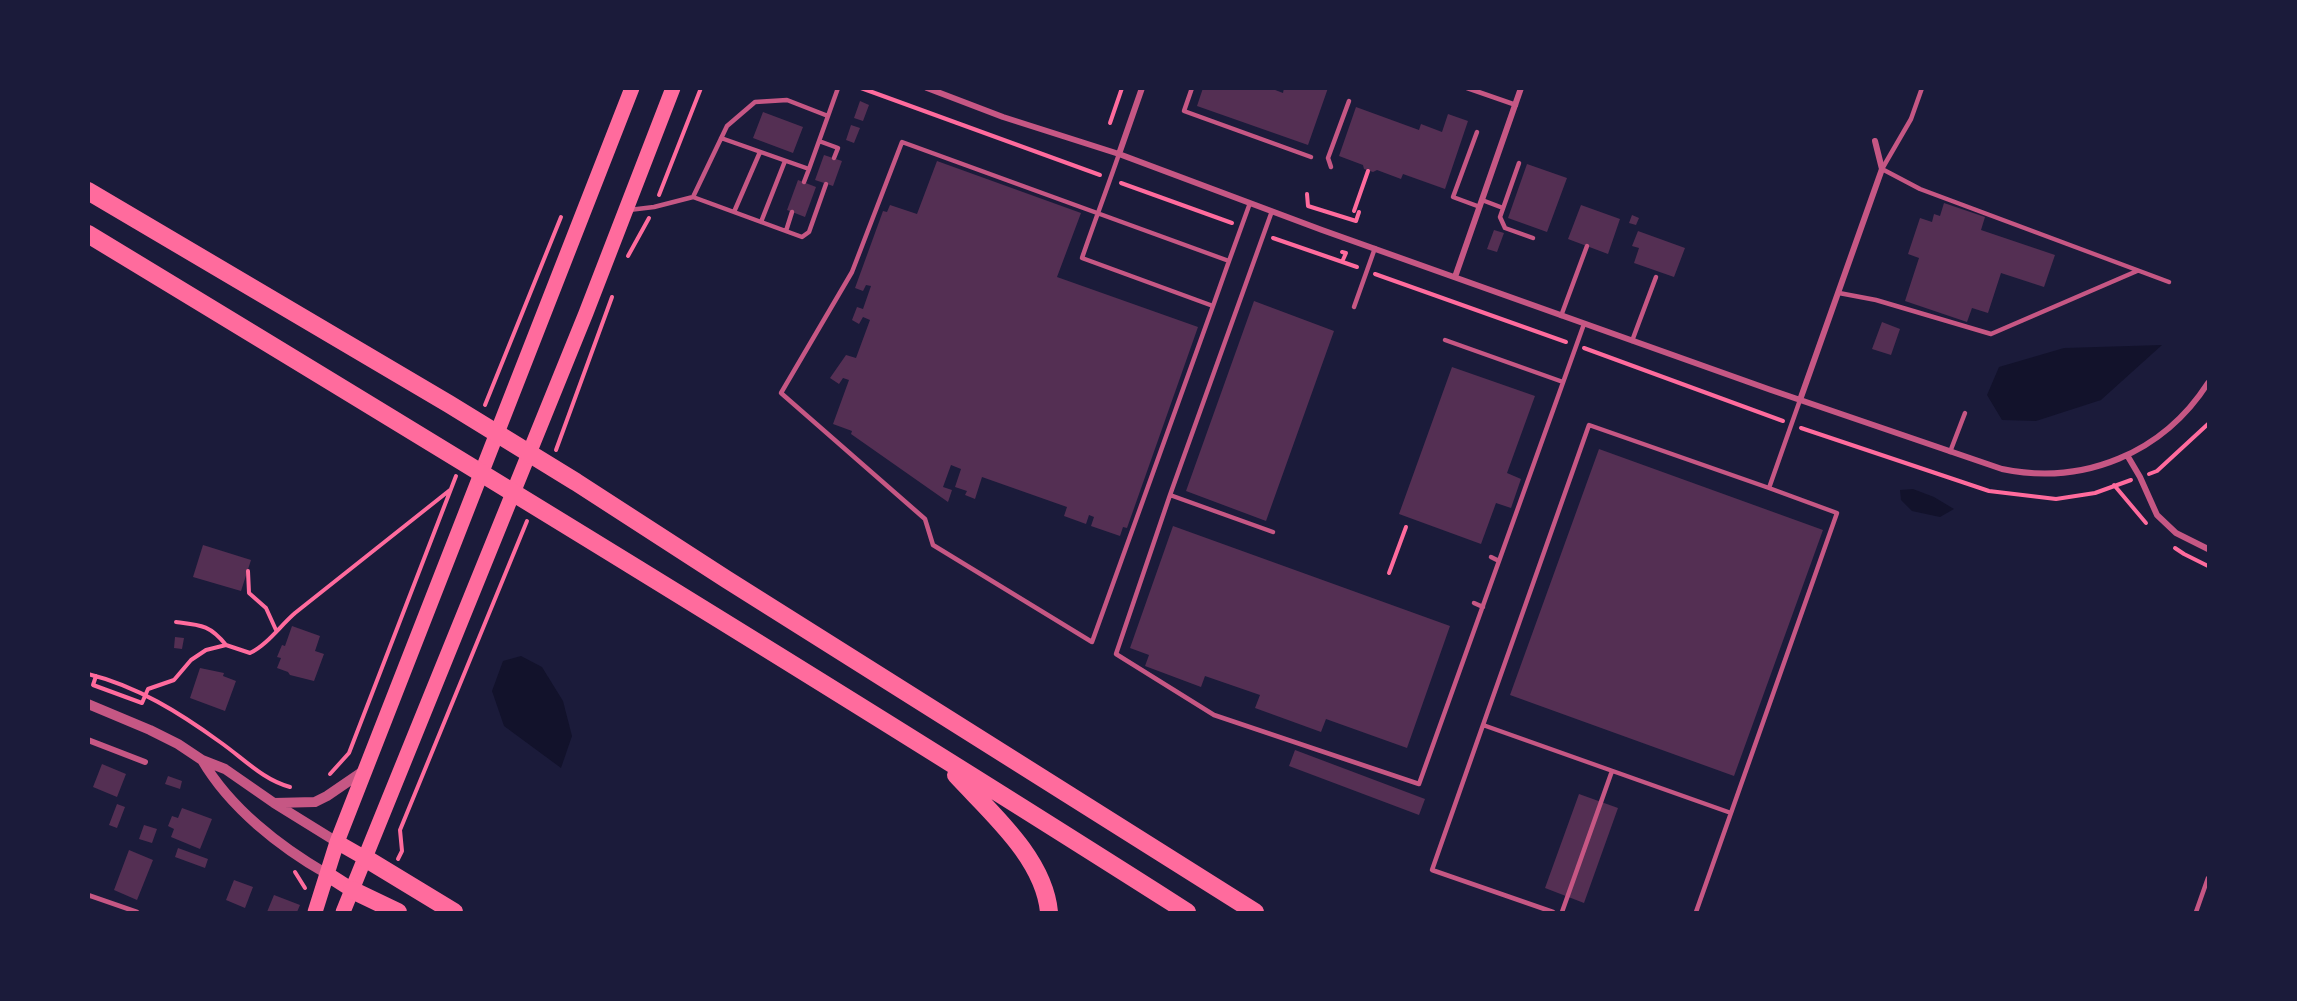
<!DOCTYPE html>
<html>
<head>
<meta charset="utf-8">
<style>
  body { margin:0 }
  #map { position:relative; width:2297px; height:1001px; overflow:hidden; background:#1b1b3a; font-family:"Roboto Condensed",sans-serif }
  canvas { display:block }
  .frame { position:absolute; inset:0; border:90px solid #1b1b3a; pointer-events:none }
</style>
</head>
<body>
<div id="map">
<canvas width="2297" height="1001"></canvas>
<div class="frame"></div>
</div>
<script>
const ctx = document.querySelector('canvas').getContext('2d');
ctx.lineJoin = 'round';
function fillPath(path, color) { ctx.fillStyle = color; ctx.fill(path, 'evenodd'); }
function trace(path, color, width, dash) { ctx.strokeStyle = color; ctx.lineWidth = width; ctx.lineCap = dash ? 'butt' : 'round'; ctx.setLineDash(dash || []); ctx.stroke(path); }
const water = new Path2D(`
  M 2162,345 L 2101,400 L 2036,421 L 2002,420 L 1987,395 L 1999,367 L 2064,348 Z
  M 1913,489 L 1934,497 L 1954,509 L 1940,517 L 1912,511 L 1901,500 L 1900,490 Z
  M 521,656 L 542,667 L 563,701 L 572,736 L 561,768 L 504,726 L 492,691 L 503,661 Z`);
const building = new Path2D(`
  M 1203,88 L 1270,88 L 1283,93 L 1284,88 L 1328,88 L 1308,145 L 1197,106 Z
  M 860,101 L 869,105 L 863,121 L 854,118 Z
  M 1356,107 L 1419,130 L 1421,124 L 1442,132 L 1448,114 L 1468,121 L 1445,189 L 1403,174 L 1401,179 L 1377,170 L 1373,172 L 1364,169 L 1363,165 L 1339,156 Z
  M 763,112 L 803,127 L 793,153 L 753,138 Z
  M 851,125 L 860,128 L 854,143 L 846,140 Z
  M 824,155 L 842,161 L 833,186 L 815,180 Z
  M 937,161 L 1081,213 L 1057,277 L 1198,327 L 1127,528 L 1123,527 L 1120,536 L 1091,526 L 1094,517 L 1089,515 L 1086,524 L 1064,516 L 1067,507 L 982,477 L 975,499 L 965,495 L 967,491 L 955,487 L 961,469 L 951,465 L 943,487 L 952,490 L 948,502 L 851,434 L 852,431 L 833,424 L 849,380 L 843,378 L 839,384 L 830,378 L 846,355 L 856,358 L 870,320 L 863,317 L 859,324 L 852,320 L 857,307 L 863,309 L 871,286 L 866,285 L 863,291 L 855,288 L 883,211 L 887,212 L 890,205 L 917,214 Z
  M 1527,164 L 1567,178 L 1547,232 L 1508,218 Z
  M 798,180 L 816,187 L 805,217 L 787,210 Z
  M 1944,203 L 1985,217 L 1981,230 L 2055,255 L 2044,287 L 2001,273 L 1988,313 L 1972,308 L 1967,322 L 1905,301 L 1919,258 L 1908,254 L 1920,218 L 1932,222 L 1934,214 L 1940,216 Z
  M 1581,205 L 1620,219 L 1608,254 L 1568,239 Z
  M 1632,215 L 1639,218 L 1636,225 L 1629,223 Z
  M 1494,230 L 1504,233 L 1497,252 L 1487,249 Z
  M 1638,231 L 1685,248 L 1674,277 L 1634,263 L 1639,248 L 1632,246 Z
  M 1254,301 L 1334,331 L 1266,521 L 1186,491 Z
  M 1882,322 L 1900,329 L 1891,355 L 1872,349 Z
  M 1452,367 L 1535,396 L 1507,473 L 1521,479 L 1511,508 L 1496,503 L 1481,544 L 1399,514 Z
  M 1599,449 L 1823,530 L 1734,776 L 1510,695 Z
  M 1173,526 L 1450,626 L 1407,748 L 1326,719 L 1321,732 L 1255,708 L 1260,695 L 1205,676 L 1201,687 L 1145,666 L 1149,655 L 1130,648 Z
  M 203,545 L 251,560 L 241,591 L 193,577 Z
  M 292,626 L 320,636 L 315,651 L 324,654 L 314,681 L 290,675 L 288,672 L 277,668 L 281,658 L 277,657 L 282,645 L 285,646 Z
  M 175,637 L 184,638 L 182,649 L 174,648 Z
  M 200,668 L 224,673 L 223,676 L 236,681 L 225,711 L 190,698 Z
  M 1295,750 L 1425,799 L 1419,815 L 1289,766 Z
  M 102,764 L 126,774 L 117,797 L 93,787 Z
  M 168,776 L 182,781 L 180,789 L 165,784 Z
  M 1579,794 L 1618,808 L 1584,903 L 1545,888 Z
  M 117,804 L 125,807 L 117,828 L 109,825 Z
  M 182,808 L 212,819 L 200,849 L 171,837 L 174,829 L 168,826 L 172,816 L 178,818 Z
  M 144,825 L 157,829 L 152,843 L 139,839 Z
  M 178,848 L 208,859 L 205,868 L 175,857 Z
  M 129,850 L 153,860 L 137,900 L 114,890 Z
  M 234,880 L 253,887 L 245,908 L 226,900 Z
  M 274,895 L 300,905 L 297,912 L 267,912 Z`);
const path = new Path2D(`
  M 861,88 L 1100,175
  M 1110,123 L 1122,88
  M 1121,183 L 1232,223
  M 1307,194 L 1308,206 L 1356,221 L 1359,212
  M 659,195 L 701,88
  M 1354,211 L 1368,171
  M 1273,238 L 1357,267
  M 1342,252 L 1346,253 L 1342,262
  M 628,256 L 649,218
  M 1375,274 L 1566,342
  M 1584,348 L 1783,421
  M 485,405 L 561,217
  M 1801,428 L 1989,491 L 2056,499 L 2095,493 L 2131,480
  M 556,450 L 612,297
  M 2149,474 L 2157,471 L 2208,424
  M 2114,485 L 2146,523
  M 2175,548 L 2184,554 L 2208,566
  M 248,571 L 249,593 L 266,608 L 276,630
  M 1389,573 L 1406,527
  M 176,622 C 201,625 210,625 226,645
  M 88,674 C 137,686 180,713 220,742 C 243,758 263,780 290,787
  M 96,676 L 93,685 L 142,703 L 148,689 L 174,680 L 191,660 L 206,650 L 226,645 L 250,653 C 267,645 280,626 295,613 L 450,490
  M 330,774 L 349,753 L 456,476
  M 398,859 L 402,851 L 400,830 L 527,521
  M 295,872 L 305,888`);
const service = new Path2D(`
  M 1192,88 L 1184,111 L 1311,157
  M 1467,88 L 1516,105
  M 1922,88 L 1911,119 L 1882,169 L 1920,189 L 2169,282
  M 1477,132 L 1453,197 L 1480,207
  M 721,138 L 809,169 L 828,116
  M 819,141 L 838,148 L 834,158
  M 1119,154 C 1107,189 1094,223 1082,258 L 1213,306 L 1092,642 L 933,545 L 925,519 L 781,393 L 852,272 L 902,142 L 1229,261 L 1213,306
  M 1519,163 L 1500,217 L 1505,228 L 1533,238
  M 1331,167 L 1328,158 L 1349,101
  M 804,182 L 809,169
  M 693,197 L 802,237 L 809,232 L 826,184
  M 1482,200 L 1503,208
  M 629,210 L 654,207 L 693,197 L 727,126 L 755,102 L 787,100 L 828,116 L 838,88
  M 1272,211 L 1170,495 L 1116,654 L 1214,715 L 1419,784 L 1584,324
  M 734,212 L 760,152
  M 761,222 L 785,161
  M 786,231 L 792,212
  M 1229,261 L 1250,203
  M 1839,293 L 1876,300 L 1991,334 L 2137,271
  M 1354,307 L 1375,248
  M 1561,316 L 1587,246
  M 1445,340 L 1563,382
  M 1632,341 L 1656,277
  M 1950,452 L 1965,413
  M 1170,495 L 1273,532
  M 1491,557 L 1499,561
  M 1474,603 L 1483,607
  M 1483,725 L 1432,870 L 1553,912
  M 1731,813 L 1483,725 L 1589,425 L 1769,488 L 1800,400
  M 88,895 L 137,912
  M 1562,912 L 1612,771
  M 1696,912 L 1837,513 L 1769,488
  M 2196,912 L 2208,878`);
const minor = new Path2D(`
  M 927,88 L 1003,117 L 1119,154 L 1322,230 L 1771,390 L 2002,469 C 2084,486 2163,453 2208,383
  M 1119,154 L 1142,88
  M 1455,277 L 1521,88
  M 1800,400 L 1882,169 L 1875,141
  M 2127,455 L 2140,477 L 2157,515 L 2176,533 L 2208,549
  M 88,740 L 145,762`);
const tertiary = new Path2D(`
  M 88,704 L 150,730 L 178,744 L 202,760 L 225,769 L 274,803 L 337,842
  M 202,760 C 230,808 280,847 327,874
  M 274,803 L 315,802 L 327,796 L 365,770`);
const primary = new Path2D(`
  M 337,842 L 365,858
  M 327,874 L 352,890
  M 315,912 L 337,842 L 632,88
  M 343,912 L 586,313 L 673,88`);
const motorway = new Path2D(`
  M 88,191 L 449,404 L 576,482 L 726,579 L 1255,912
  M 88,234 C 456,457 824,681 1187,912
  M 956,775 C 991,813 1044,858 1049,912
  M 365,858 L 454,912
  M 352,890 L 398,912`);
fillPath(water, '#12122b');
fillPath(building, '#542f53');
trace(path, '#ff6b9d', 4);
trace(service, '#c65784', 4.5);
trace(minor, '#c65784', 6);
trace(tertiary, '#c65784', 10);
trace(primary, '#ff6b9d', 15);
trace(motorway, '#ff6b9d', 18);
</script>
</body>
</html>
